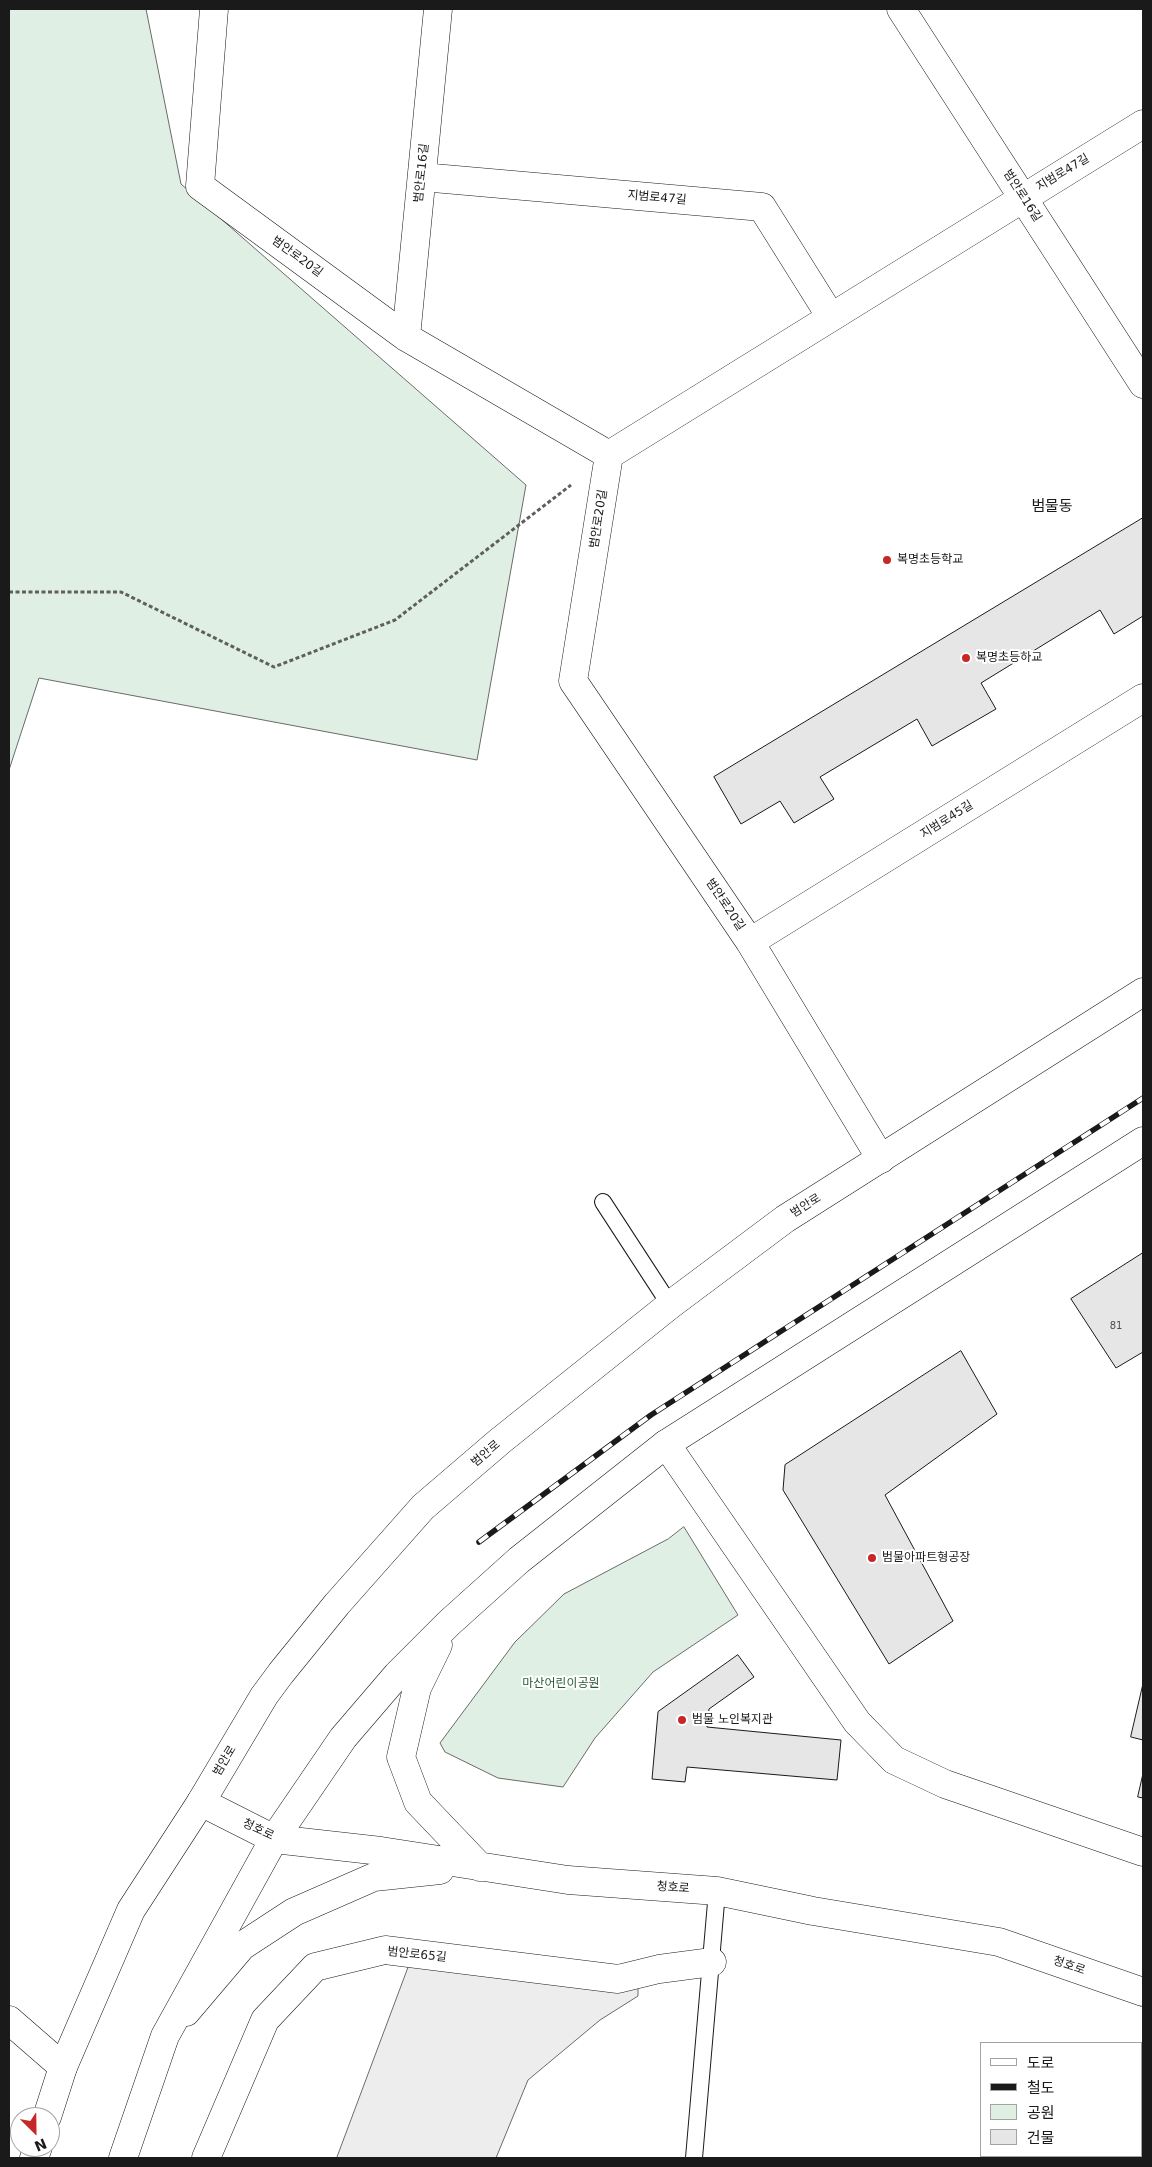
<!DOCTYPE html>
<html>
<head>
<meta charset="utf-8">
<style>
  body { margin:0 }
  #map { position:relative; width:1152px; height:2167px; overflow:hidden; background:#fff; font-family:"DejaVu Sans","Noto Sans KR",sans-serif }
  canvas { display:block }
  .frame { position:absolute; inset:0; border:10px solid #1a1a1a; pointer-events:none }
  .legend { position:absolute; left:980px; top:2042px; width:162px; height:115px; box-sizing:border-box; background:#fff; border:1px solid #a3a3a3; margin:0; padding:6px 9px; list-style:none; font-size:15px; color:#1a1a1a }
  .legend li { display:flex; align-items:center; gap:10px; height:25px }
  .legend b { width:25px; border:1px solid #a3a3a3 }
  .north { position:absolute; left:10px; top:2107px; width:50px; height:50px; box-sizing:border-box; background:#fff; border:1px solid #a3a3a3; border-radius:50%; rotate:157deg; font-size:14px; font-weight:700; line-height:20px; text-align:center; color:#1a1a1a }
  .north::after { content:''; display:block; margin:auto; width:18px; height:22px; background:#c62828; clip-path:polygon(50% 0,100% 100%,50% 72%,0 100%) }
</style>
</head>
<body>
<div id="map">
<canvas width="1152" height="2167"></canvas>
<div class="frame"></div>
<ul class="legend">
<li><b style="height:6px;background:#fff"></b>도로</li>
<li><b style="height:6px;background:#1a1a1a"></b>철도</li>
<li><b style="height:14px;background:#e0efe3"></b>공원</li>
<li><b style="height:14px;background:#e6e6e6"></b>건물</li>
</ul>
<div class="north">N</div>
</div>
<script>
const ctx = document.querySelector('canvas').getContext('2d');
ctx.lineJoin = 'round';
function fillPath(path, color) { ctx.fillStyle = color; ctx.fill(path, 'evenodd'); }
function trace(path, color, width, dash) { ctx.strokeStyle = color; ctx.lineWidth = width; ctx.lineCap = dash ? 'butt' : 'round'; ctx.setLineDash(dash || []); ctx.stroke(path); }
function label(font, color, halo, rows, align = 'center') {
  ctx.font = font + ' "DejaVu Sans","Noto Sans KR",sans-serif'; ctx.lineWidth = 4; ctx.setLineDash([]); ctx.textBaseline = 'middle'; ctx.strokeStyle = halo; ctx.fillStyle = color; for (const [text, x, y, turn = 0] of rows) {
    ctx.save(); ctx.translate(x, y); ctx.rotate((+turn || 0) * Math.PI / 180); ctx.textAlign = isNaN(turn) ? turn : align; if (halo) ctx.strokeText(text, 0, 0); ctx.fillText(text, 0, 0); ctx.restore();
  }
}
const green = new Path2D(`
  M 9,9 L 146,9 L 181,184 L 526,485 L 477,760 L 39,678 L 9,770 Z
  M 684,1527 L 738,1615 L 653,1672 L 595,1738 L 563,1787 L 498,1778 L 445,1752 L 440,1743 L 515,1642 L 564,1594 L 668,1539 Z`);
const parking = new Path2D(`
  M 410,1963 L 638,1967 L 638,1996 L 600,2020 L 528,2080 L 496,2158 L 337,2158 Z`);
const building = new Path2D(`
  M 1143,518 L 1143,616 L 1114,634 L 1100,610 L 981,683 L 996,709 L 932,746 L 917,719 L 820,777 L 834,799 L 794,823 L 780,801 L 741,824 L 714,777 Z
  M 1143,1253 L 1143,1352 L 1116,1368 L 1071,1299 Z
  M 961,1351 L 997,1414 L 885,1495 L 953,1621 L 889,1664 L 783,1490 L 785,1465 Z
  M 738,1655 L 754,1677 L 709,1709 L 707,1727 L 841,1740 L 837,1780 L 687,1767 L 685,1782 L 652,1779 L 658,1712 Z
  M 1143,1684 L 1143,1740 L 1131,1737 Z
  M 1143,1774 L 1143,1798 L 1138,1797 Z`);
const path = new Path2D(`
  M 9,592 L 121,592 L 274,667 L 395,620 L 571,485`);
const lane = new Path2D(`
  M 603,1202 L 670,1305
  M 694,2158 L 717,1891`);
const street = new Path2D(`
  M 214,9 L 200,186 L 406,337 L 609,455
  M 901,9 L 1143,384
  M 422,177 L 762,207 L 831,317
  M 406,337 L 438,9
  M 609,455 L 573,681 L 750,942 L 881,1159
  M 609,455 L 1143,124
  M 750,942 L 1143,698
  M 666,1444 L 857,1722 L 894,1760 L 945,1784 L 1143,1852
  M 9,2020 L 63,2067
  M 206,2158 L 265,2020 L 315,1967 L 385,1950 L 618,1979 L 659,1969 L 712,1962`);
const secondary = new Path2D(`
  M 1143,992 L 785,1219 L 670,1305 L 500,1441 L 423,1507 L 337,1604 L 281,1673 L 264,1696 L 201,1802 L 274,1839 L 381,1851 L 568,1880 L 717,1891 L 813,1911 L 999,1942 L 1143,1992
  M 438,1645 L 417,1688 L 401,1757 L 418,1802 L 480,1867
  M 274,1839 L 343,1738 L 397,1675 L 449,1623 L 519,1560 L 666,1444 L 1143,1141
  M 186,2012 L 242,1946 L 294,1912 L 374,1877 L 440,1870`);
const highway = new Path2D(`
  M 47,2117 L 63,2067 L 131,1910 L 201,1802
  M 34,2158 L 38,2147
  M 123,2158 L 165,2036 L 274,1839`);
const rail = new Path2D(`
  M 479,1542 L 651,1415 L 1143,1098`);
const markers = [
  [887,560,5,"#c62828"],
  [966,658,5,"#c62828"],
  [872,1558,5,"#c62828"],
  [682,1720,5,"#c62828"]
];
const numberNames = [
  ["81",1116,1326]
];
const streetNames = [
  ["범안로16길",422,173,-84],
  ["지범로47길",1063,173,-31],
  ["범안로16길",1022,196,57],
  ["지범로47길",657,198,5],
  ["범안로20길",297,257,36],
  ["범안로20길",599,519,-81],
  ["지범로45길",947,820,-32],
  ["범안로20길",725,905,56],
  ["범안로",806,1206,-32],
  ["범안로",486,1454,-40],
  ["범안로",225,1761,-59],
  ["청호로",258,1830,25],
  ["청호로",673,1888,4],
  ["범안로65길",417,1955,6],
  ["청호로",1069,1966,19]
];
const poiNames = [
  ["복명초등학교",897,560],
  ["복명초등하교",976,658],
  ["범물아파트형공장",882,1558],
  ["범물 노인복지관",692,1720]
];
const parkNames = [
  ["마산어린이공원",561,1684]
];
const quarterNames = [
  ["범물동",1052,507]
];
fillPath(green, '#e0efe3');
trace(green, '#6a6a6a', 1);
fillPath(parking, '#ededed');
trace(parking, '#6a6a6a', 1);
fillPath(building, '#e6e6e6');
trace(building, '#1a1a1a', 1);
trace(lane, '#1a1a1a', 18);
trace(street, '#1a1a1a', 29);
trace(secondary, '#1a1a1a', 29);
trace(highway, '#1a1a1a', 29);
trace(path, '#5f5f5f', 3, [4, 2.5]);
trace(lane, '#fff', 16);
trace(street, '#fff', 28);
trace(secondary, '#fff', 28);
trace(highway, '#fff', 28);
trace(rail, '#1a1a1a', 5.5);
trace(rail, '#fff', 4, [11]);
for (const [x, y, r, color] of markers) { const dot = new Path2D(); dot.arc(x, y, r, 0, 2 * Math.PI); ctx.fillStyle = color; ctx.fill(dot); trace(dot, '#fff', 2); }
label('10px', '#4d4d4d', null, numberNames);
label('12px', '#1a1a1a', '#fff', streetNames);
label('12px', '#1a1a1a', '#fff', poiNames, 'left');
label('12px', '#2b5a34', '#fff', parkNames);
label('15px', '#1a1a1a', '#fff', quarterNames);
</script>
</body>
</html>
